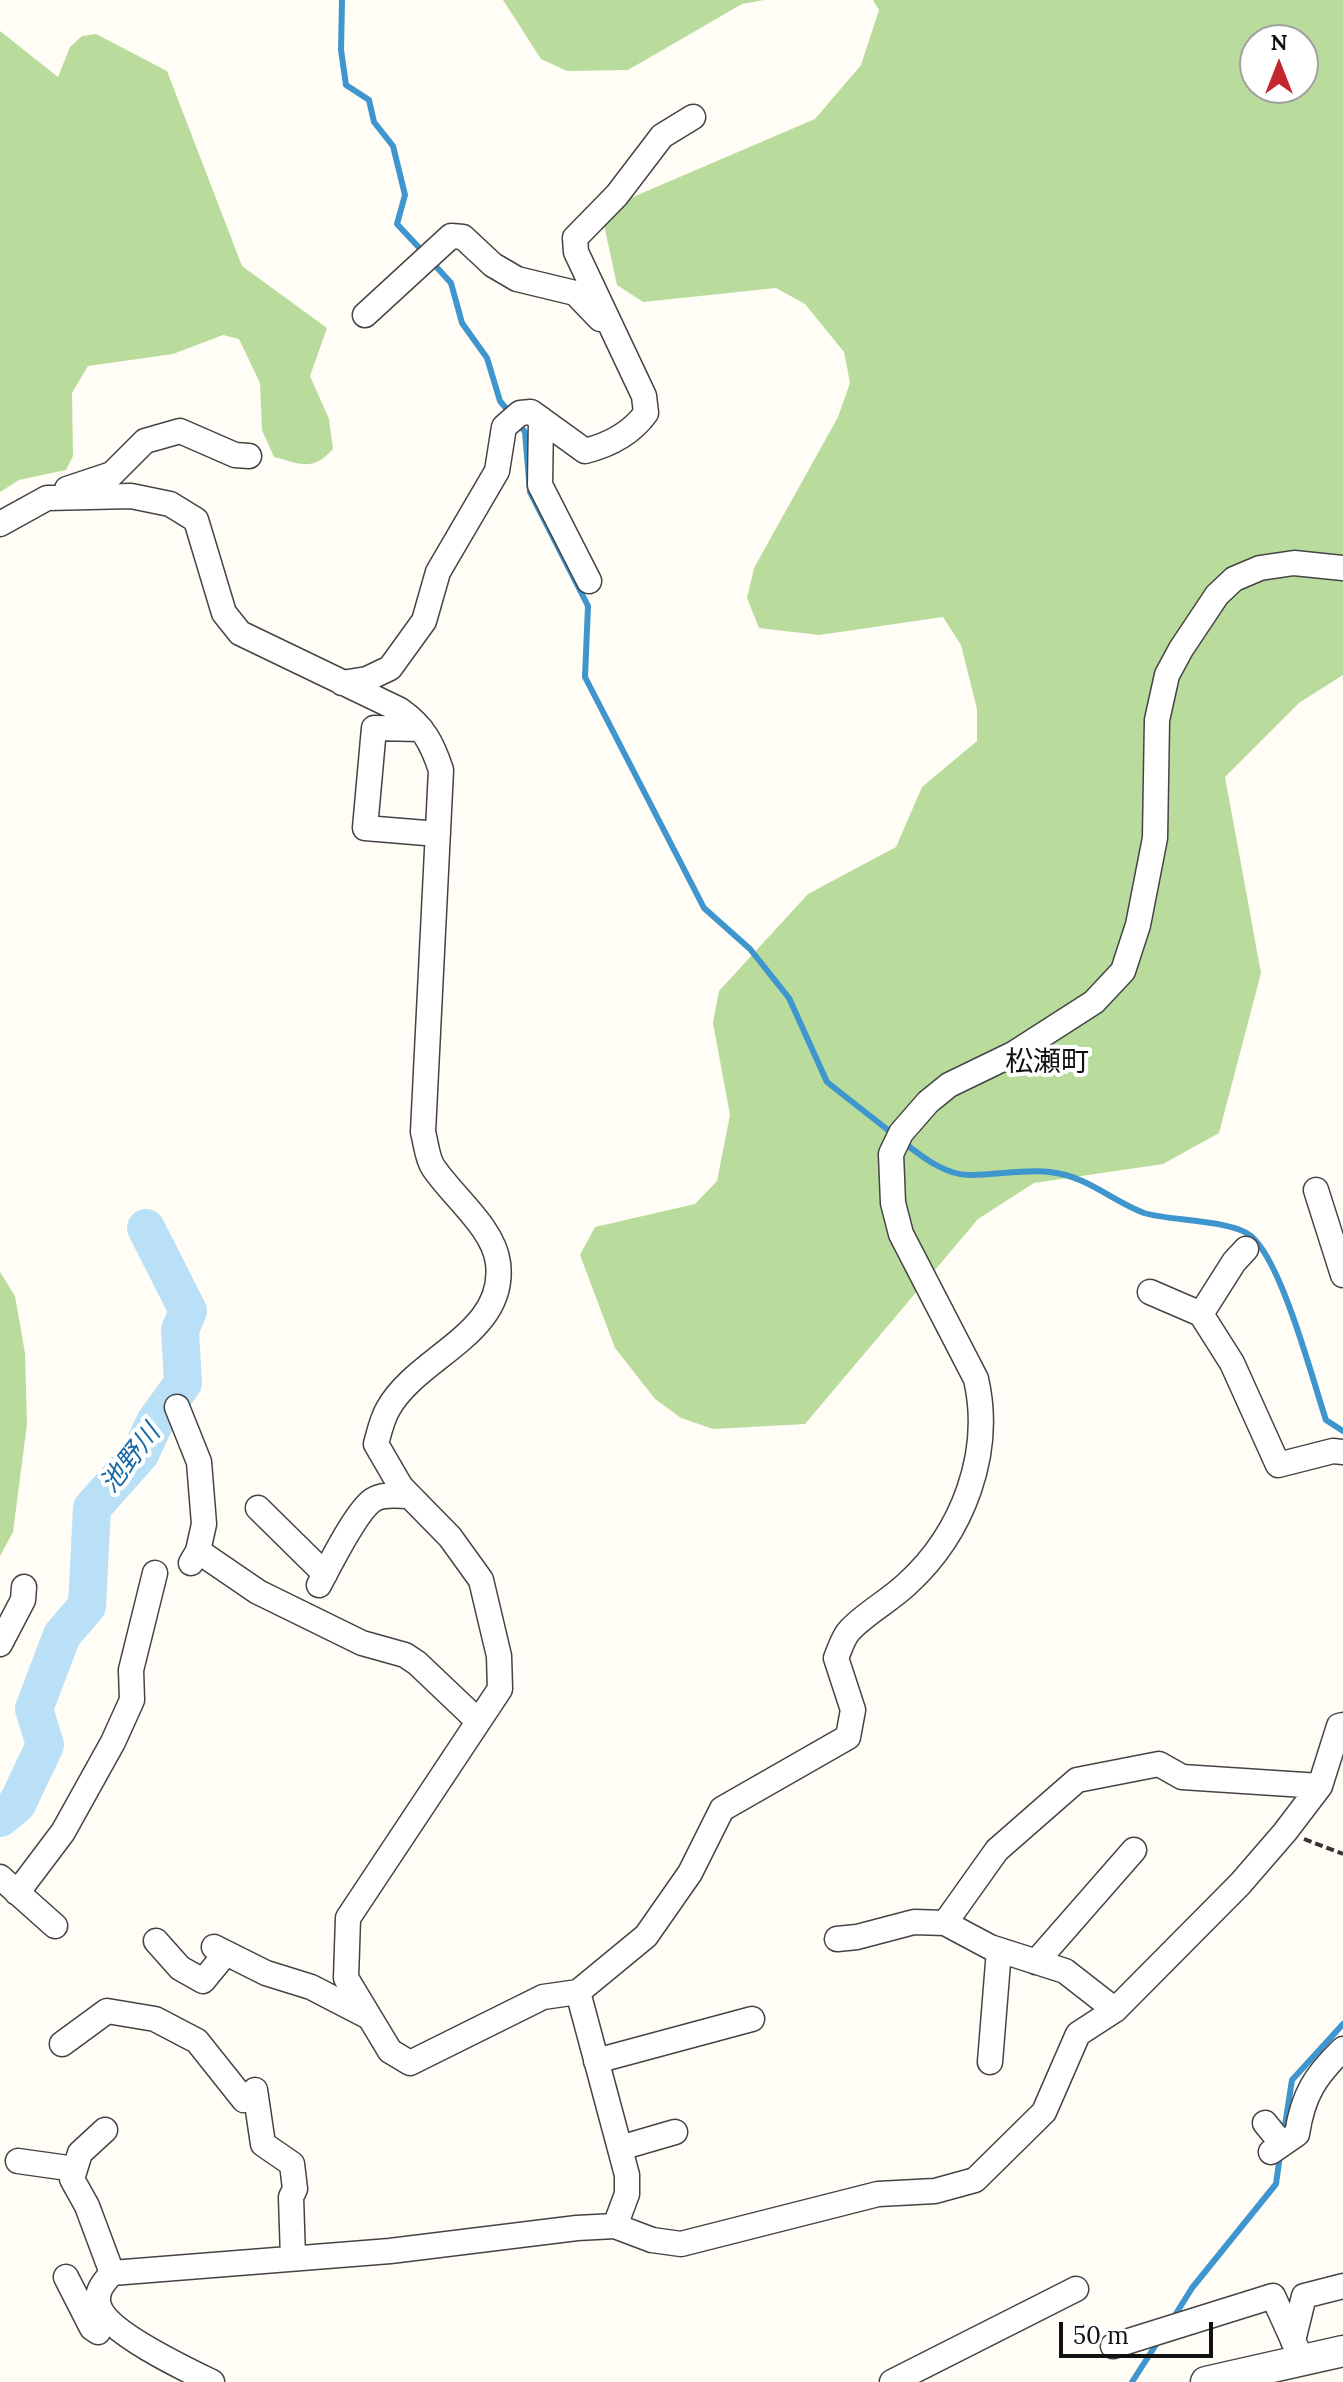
<!DOCTYPE html>
<html>
<head>
<meta charset="utf-8">
<style>
  body { margin:0 }
  #map { position:relative; width:1343px; height:2382px; overflow:hidden; background:#fffdf5; font-family:Lora,serif }
  canvas { display:block }
  .north { position:absolute; left:1239px; top:24px; width:80px; height:80px; box-sizing:border-box; background:#fff; border:2px solid #a0a0a0; border-radius:50%; rotate:0deg; font-size:22px; font-weight:700; line-height:32px; text-align:center; color:#111 }
  .north::after { content:''; display:block; margin:auto; width:28px; height:36px; background:#c4262e; clip-path:polygon(50% 0,100% 100%,50% 72%,0 100%) }
  .scale { position:absolute; left:1059px; top:2322px; width:154px; height:36px; box-sizing:border-box; border:4px solid #111; border-top:0; padding-left:10px; font-size:24px; line-height:28px; white-space:nowrap; color:#111; -webkit-text-stroke:6px #fff; paint-order:stroke }
</style>
</head>
<body>
<div id="map">
<canvas width="1343" height="2382"></canvas>
<div class="north">N</div>
<div class="scale">50 m</div>
</div>
<script>
const ctx = document.querySelector('canvas').getContext('2d');
ctx.lineJoin = 'round';
function fillPath(path, color) { ctx.fillStyle = color; ctx.fill(path, 'evenodd'); }
function trace(path, color, width, dash) { ctx.strokeStyle = color; ctx.lineWidth = width; ctx.lineCap = dash ? 'butt' : 'round'; ctx.setLineDash(dash || []); ctx.stroke(path); }
function label(font, color, halo, rows, align = 'center') {
  ctx.font = font + ' Lora,"Noto Sans JP",serif'; ctx.lineWidth = 8; ctx.setLineDash([]); ctx.textBaseline = 'middle'; ctx.strokeStyle = halo; ctx.fillStyle = color; for (const [text, x, y, turn = 0] of rows) {
    ctx.save(); ctx.translate(x, y); ctx.rotate((+turn || 0) * Math.PI / 180); ctx.textAlign = isNaN(turn) ? turn : align; if (halo) ctx.strokeText(text, 0, 0); ctx.fillText(text, 0, 0); ctx.restore();
  }
}
const forest = new Path2D(`
  M 503,0 L 764,0 L 742,4 L 628,70 L 567,71 L 541,59 Z
  M 873,0 L 1343,0 L 1343,675 L 1299,703 L 1225,777 L 1261,973 L 1219,1133 L 1163,1164 L 1034,1183 L 978,1219 L 805,1424 L 713,1429 L 681,1418 L 655,1399 L 615,1348 L 580,1255 L 595,1227 L 695,1204 L 717,1181 L 730,1115 L 713,1023 L 719,991 L 808,894 L 896,847 L 922,787 L 977,741 L 977,709 L 961,645 L 943,617 L 819,635 L 759,628 L 747,598 L 754,568 L 838,417 L 850,383 L 844,352 L 805,304 L 776,288 L 643,302 L 617,285 L 604,225 L 626,200 L 815,119 L 861,65 L 879,10 ZM 1255,40 L 1303,40 L 1303,88 L 1255,88 Z
  M 0,31 L 58,77 L 70,47 L 82,36 L 96,34 L 167,71 L 242,266 L 327,328 L 310,376 L 329,419 L 333,449 C 312,472 301,464 274,457 L 262,430 L 260,383 L 239,339 L 223,335 L 173,354 L 88,366 L 72,393 L 73,456 L 66,470 L 19,480 L 0,492 Z
  M 0,1272 L 15,1296 L 25,1353 L 27,1424 L 13,1532 L 0,1556 Z`);
const stream = new Path2D(`
  M 342,0 L 341,50 L 346,85 L 369,100 L 374,122 L 393,146 L 405,195 L 397,224 L 425,254
  M 432,262 L 451,283 L 462,323 L 487,358 L 500,401 L 510,413
  M 517,422 L 525,432 L 530,492 L 588,606 L 585,677 L 704,908 L 750,949 L 789,998 L 827,1082 L 893,1134
  M 902,1141 C 921,1156 946,1176 971,1175 C 998,1175 1024,1169 1050,1172 C 1087,1176 1112,1201 1144,1213 C 1170,1221 1232,1220 1251,1236 C 1282,1262 1312,1378 1326,1420 L 1343,1431
  M 1284,2132 L 1292,2080 L 1343,2024
  M 1172,2320 L 1192,2288 L 1276,2184 L 1280,2155
  M 1132,2382 L 1159,2340`);
const river = new Path2D(`
  M 0,1818 L 17,1804 L 45,1745 L 34,1709 L 62,1635 L 87,1606 L 92,1508 L 140,1454 L 155,1422 L 183,1383 L 180,1330 L 188,1311 L 146,1228`);
const path = new Path2D(`
  M 1304,1839 L 1343,1854`);
const minor = new Path2D(`
  M 365,315 L 451,236 L 463,237 L 493,265 L 517,279 L 575,293 L 600,319
  M 541,419 L 540,485 L 589,581
  M 67,489 L 112,474 L 145,441 L 180,431 L 235,455 L 249,456
  M 0,524 L 47,498 L 131,496 L 170,504 L 196,520 L 224,613 L 240,633 L 400,710 C 423,726 432,743 441,770 L 423,1132 C 426,1143 427,1158 433,1167 C 452,1196 494,1228 498,1263 C 507,1334 417,1356 388,1409 C 382,1419 379,1433 376,1444 L 401,1487 L 450,1537 L 481,1580 L 499,1656 L 500,1689 L 348,1918 L 346,1978 L 390,2051 L 410,2063 L 543,1997 L 578,1992 L 646,1936 L 690,1873 L 722,1809 L 848,1737 L 853,1710 L 836,1658 C 840,1649 843,1637 850,1630 C 866,1613 889,1601 907,1584 C 963,1533 993,1453 976,1379 L 901,1234 L 893,1203 L 891,1154 L 901,1133 L 928,1102 L 949,1085 L 1013,1054 L 1094,1002 L 1123,971 L 1138,925 L 1155,838 L 1157,720 L 1167,675 L 1181,649 L 1217,595 L 1234,579 L 1260,568 L 1294,563 L 1343,568
  M 342,683 L 367,679 L 390,668 L 424,621 L 438,572 L 497,471 L 504,427 L 520,413 L 531,412 L 585,451 C 609,445 631,434 646,413 L 644,396 L 576,252 L 575,238 L 617,195 L 662,136 L 693,117
  M 421,729 L 374,728 L 365,828 L 438,834
  M 1316,1190 L 1343,1275
  M 1150,1292 L 1201,1314 L 1232,1363 L 1278,1465 L 1333,1451 L 1343,1452
  M 1201,1314 L 1234,1262 L 1246,1249
  M 177,1407 L 199,1462 L 204,1524 L 198,1551 L 191,1563
  M 258,1508 L 325,1574
  M 198,1551 L 258,1592 L 362,1643 L 405,1655 L 417,1663 L 478,1721
  M 319,1585 C 329,1566 357,1510 373,1500 C 383,1493 399,1496 410,1496
  M 0,1644 L 23,1600 L 24,1587
  M 0,1877 L 55,1926
  M 17,1893 L 63,1832 L 113,1742 L 132,1700 L 131,1670 L 155,1573
  M 837,1939 L 857,1937 L 914,1922 L 945,1923
  M 156,1941 L 180,1968 L 203,1981 L 226,1953
  M 214,1947 L 266,1973 L 311,1987 L 369,2017
  M 1036,1962 L 1134,1850
  M 578,1992 L 627,2175 L 627,2194 L 615,2226
  M 1115,2010 L 1065,1971 L 990,1947 L 945,1923 L 997,1850 L 1077,1780 L 1159,1764 L 1182,1777 L 1320,1786
  M 62,2044 L 107,2011 L 155,2019 L 197,2041 L 244,2100 L 256,2096
  M 596,2061 L 752,2019
  M 990,2062 L 999,1950
  M 255,2090 L 263,2144 L 292,2164 L 295,2189 L 291,2197 L 293,2258
  M 1265,2123 L 1282,2144
  M 105,2130 L 80,2153 L 72,2179 L 87,2206 L 112,2273
  M 620,2148 L 675,2132
  M 1271,2152 L 1297,2134 C 1303,2095 1315,2076 1343,2049
  M 18,2161 L 75,2169
  M 66,2277 L 92,2328 L 98,2332
  M 1293,2341 L 1304,2296 L 1343,2286
  M 1113,2346 L 1273,2296 L 1302,2360
  M 212,2382 C 187,2370 107,2332 99,2306 C 95,2292 103,2283 112,2273 L 390,2251 L 577,2228 L 615,2226 L 652,2240 L 681,2244 L 878,2194 L 935,2191 L 975,2180 L 1044,2112 L 1078,2034 L 1115,2010 L 1240,1884 L 1285,1832 L 1320,1786 L 1339,1726 L 1343,1725
  M 892,2382 L 1076,2289`);
const tertiary = new Path2D(`
  M 1206,2382 L 1343,2351`);
const waterNames = [
  ["池野川",131,1459,-52]
];
const quarterNames = [
  ["松瀬町",1047,1063]
];
fillPath(forest, '#b9dc9c');
trace(stream, '#3f96cf', 6);
trace(river, '#b9e0f7', 38);
trace(minor, '#444', 27);
trace(tertiary, '#444', 33);
trace(path, '#333', 4, [8, 4]);
trace(minor, '#fff', 24);
trace(tertiary, '#fff', 30);
label('italic 26px', '#1768a6', '#fff', waterNames);
label('28px', '#111', '#fff', quarterNames);
</script>
</body>
</html>
